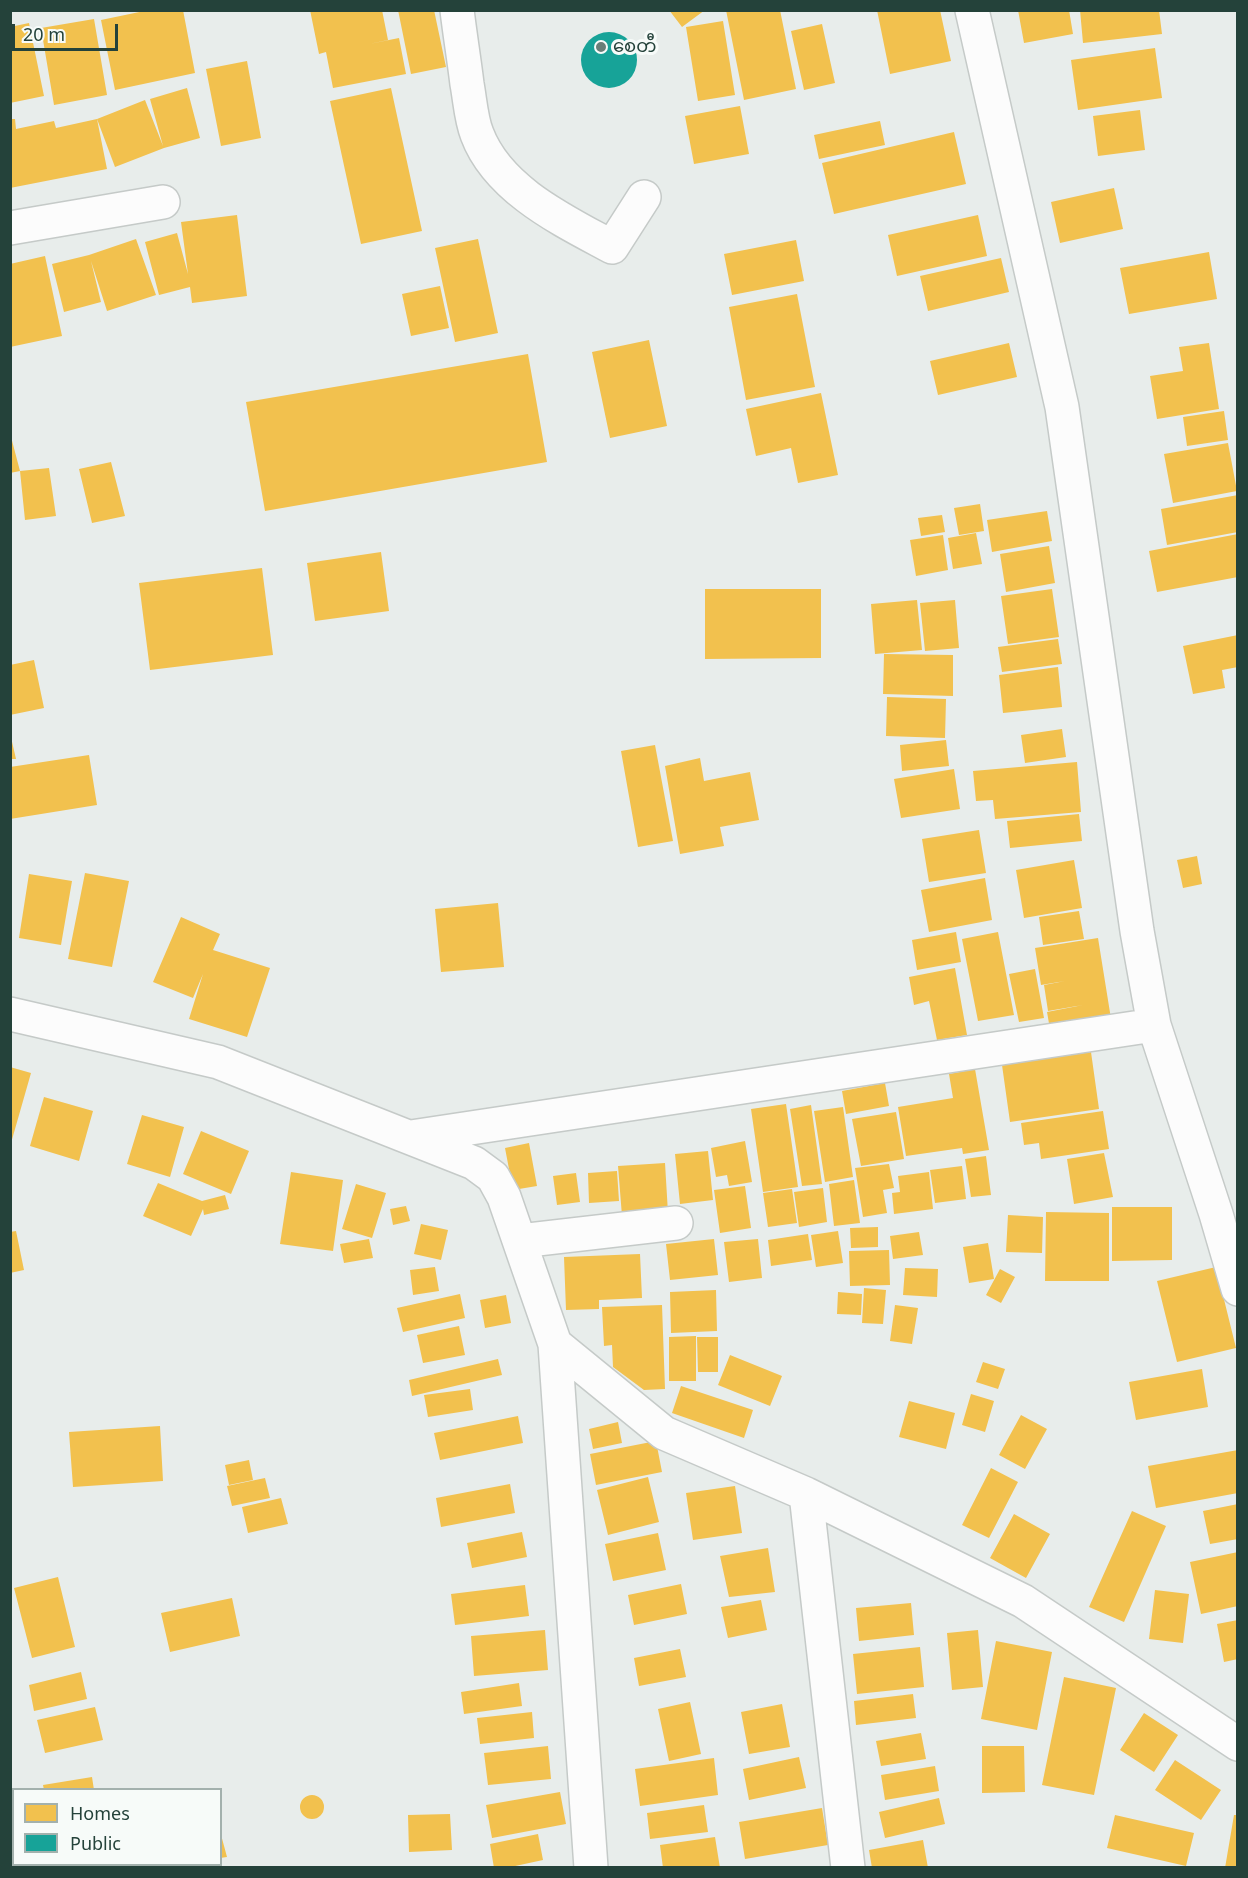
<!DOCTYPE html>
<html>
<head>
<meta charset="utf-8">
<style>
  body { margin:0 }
  #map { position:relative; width:1248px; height:1878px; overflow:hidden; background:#e8edeb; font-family:"Noto Sans",sans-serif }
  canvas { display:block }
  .frame { position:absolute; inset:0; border:12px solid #24423a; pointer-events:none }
  .legend { position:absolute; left:12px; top:1788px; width:210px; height:78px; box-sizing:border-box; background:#f7fbf9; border:2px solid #a3b1ad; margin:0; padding:8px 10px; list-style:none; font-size:18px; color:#24423a }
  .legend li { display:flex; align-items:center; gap:12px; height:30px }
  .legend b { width:30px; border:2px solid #a3b1ad }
  .scale { position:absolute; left:12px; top:24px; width:106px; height:27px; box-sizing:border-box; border:3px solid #24423a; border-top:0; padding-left:8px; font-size:18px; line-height:21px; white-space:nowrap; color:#24423a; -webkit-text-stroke:4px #f7fbf9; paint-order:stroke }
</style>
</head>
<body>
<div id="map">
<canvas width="1248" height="1878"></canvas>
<div class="frame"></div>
<ul class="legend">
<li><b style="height:16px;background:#f2c14e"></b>Homes</li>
<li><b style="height:16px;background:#17a398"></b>Public</li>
</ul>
<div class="scale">20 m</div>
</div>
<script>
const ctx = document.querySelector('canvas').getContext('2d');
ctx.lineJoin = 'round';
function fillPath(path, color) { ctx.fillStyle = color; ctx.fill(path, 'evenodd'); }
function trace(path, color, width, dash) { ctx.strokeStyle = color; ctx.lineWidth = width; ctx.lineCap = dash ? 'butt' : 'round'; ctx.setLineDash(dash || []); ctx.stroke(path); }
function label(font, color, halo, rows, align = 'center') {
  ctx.font = font + ' "Noto Sans","Noto Sans Myanmar",sans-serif'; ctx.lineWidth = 6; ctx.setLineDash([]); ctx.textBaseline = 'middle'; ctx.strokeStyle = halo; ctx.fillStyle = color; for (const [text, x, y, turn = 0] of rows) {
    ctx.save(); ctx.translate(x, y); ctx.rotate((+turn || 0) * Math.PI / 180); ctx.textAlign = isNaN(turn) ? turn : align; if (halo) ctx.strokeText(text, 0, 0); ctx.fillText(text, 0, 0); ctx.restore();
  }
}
const homes = new Path2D(`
  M 149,10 L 183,10 L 195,73 L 115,90 L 101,20 Z
  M 310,10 L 382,10 L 388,40 L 369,44 L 399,38 L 406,74 L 333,88 L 326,52 L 319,54 Z
  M 398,10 L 434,10 L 446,67 L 411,74 Z
  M 669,10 L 705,10 L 682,27 Z
  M 726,10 L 780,10 L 796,89 L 744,100 Z
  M 877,10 L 940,10 L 951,61 L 890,74 Z
  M 1018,10 L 1069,10 L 1073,34 L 1024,43 Z
  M 1080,10 L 1159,10 L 1162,34 L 1083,43 Z
  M 94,19 L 107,95 L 54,105 L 41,28 Z
  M 723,21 L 735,95 L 698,101 L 686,27 Z
  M 29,23 L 44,96 L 10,103 L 10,27 Z
  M 822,24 L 835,83 L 804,90 L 791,31 Z
  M 1155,48 L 1162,98 L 1078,110 L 1071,60 Z
  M 247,61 L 261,138 L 221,146 L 206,69 Z
  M 187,88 L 200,138 L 164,148 L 115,167 L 97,119 L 107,169 L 10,188 L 10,119 L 15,119 L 16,129 L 54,121 L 56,128 L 97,119 L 145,100 L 163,146 L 150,99 Z
  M 391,88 L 422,231 L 361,244 L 330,101 Z
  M 740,106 L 749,154 L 694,164 L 685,116 Z
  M 1140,110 L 1145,150 L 1098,156 L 1093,116 Z
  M 880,121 L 885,145 L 819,159 L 814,135 Z
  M 954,132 L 966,184 L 834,214 L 822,163 Z
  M 1114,188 L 1123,229 L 1060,243 L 1051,202 Z
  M 237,215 L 247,296 L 192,303 L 190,287 L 159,295 L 145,242 L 177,233 L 188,274 L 181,222 Z
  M 978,215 L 987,256 L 897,276 L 888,235 Z
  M 136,239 L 156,295 L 107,311 L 91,261 L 101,302 L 64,312 L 52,264 L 89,255 Z
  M 478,239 L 498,333 L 455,342 L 435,248 Z
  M 796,240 L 804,281 L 732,295 L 724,254 Z
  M 1209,252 L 1217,299 L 1129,314 L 1120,268 Z
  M 45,256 L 62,336 L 10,347 L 10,264 Z
  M 1001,258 L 1009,292 L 928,311 L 920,276 Z
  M 440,286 L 449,328 L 411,336 L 402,294 Z
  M 797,294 L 815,387 L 746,400 L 729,307 Z
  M 649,340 L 667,426 L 610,438 L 592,352 Z
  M 1009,343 L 1017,377 L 938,395 L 930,361 Z
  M 1209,343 L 1219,409 L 1157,419 L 1150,376 L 1183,371 L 1179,347 Z
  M 528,354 L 547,462 L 265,511 L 246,402 Z
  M 821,393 L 838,475 L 798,483 L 791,448 L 756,456 L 746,409 Z
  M 1224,411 L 1228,440 L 1187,446 L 1183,417 Z
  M 10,433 L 20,471 L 10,473 Z
  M 1228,443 L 1237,491 L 1173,503 L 1164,454 Z
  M 111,462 L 125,516 L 92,523 L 79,469 Z
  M 49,468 L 56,516 L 25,520 L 20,471 Z
  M 1238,495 L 1238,532 L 1167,545 L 1161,509 Z
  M 980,504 L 984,531 L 959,535 L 954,508 Z
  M 1047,511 L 1052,541 L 992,552 L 987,520 Z
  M 942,515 L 945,532 L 921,536 L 918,518 Z
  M 976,533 L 982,564 L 953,569 L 948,538 Z
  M 1238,534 L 1238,577 L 1157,592 L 1149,551 Z
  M 943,535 L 948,570 L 916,576 L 910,540 Z
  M 1049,546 L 1055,583 L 1006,592 L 1000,554 Z
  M 381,552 L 389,611 L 315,621 L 307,563 Z
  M 262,568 L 273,655 L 150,670 L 139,583 Z
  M 705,589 L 821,589 L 821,658 L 705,659 Z
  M 1052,589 L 1059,637 L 1008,644 L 1001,596 Z
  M 917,600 L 922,650 L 875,654 L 871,604 Z
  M 955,600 L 959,648 L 925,651 L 920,603 Z
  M 1238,635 L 1238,667 L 1222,670 L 1225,688 L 1193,694 L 1183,646 Z
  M 1058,639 L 1062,664 L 1002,672 L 998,647 Z
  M 884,654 L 953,655 L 953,696 L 883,694 Z
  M 34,660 L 44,708 L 10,715 L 10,665 Z
  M 1058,667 L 1062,707 L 1003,713 L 999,675 Z
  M 887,697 L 946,699 L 945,738 L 886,736 Z
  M 1062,729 L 1066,757 L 1025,763 L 1021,735 Z
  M 10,733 L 16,759 L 10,759 Z
  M 946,740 L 949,766 L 902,771 L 900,745 Z
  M 655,745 L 673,841 L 638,847 L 621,751 Z
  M 89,755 L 97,805 L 10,819 L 10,767 Z
  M 700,758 L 704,781 L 750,772 L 759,820 L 720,827 L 724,846 L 680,854 L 665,766 Z
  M 1077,762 L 1081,812 L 995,819 L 993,800 L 976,801 L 973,771 Z
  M 954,769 L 960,809 L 901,818 L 894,779 Z
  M 1079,814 L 1082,841 L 1010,848 L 1007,821 Z
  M 979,830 L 986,873 L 929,882 L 922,839 Z
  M 1197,856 L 1202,884 L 1183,888 L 1177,860 Z
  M 1074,860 L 1082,908 L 1024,918 L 1016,870 Z
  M 85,873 L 129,881 L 112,967 L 68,959 Z
  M 29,874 L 72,881 L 61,945 L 19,938 Z
  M 985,878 L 992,920 L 929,932 L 921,890 Z
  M 498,903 L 504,967 L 441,972 L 435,909 Z
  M 1079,911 L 1084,939 L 1043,945 L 1039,917 Z
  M 181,917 L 220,934 L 213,950 L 270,968 L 247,1037 L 189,1019 L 203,974 L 193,998 L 153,982 Z
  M 956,932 L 961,962 L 917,970 L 912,940 Z
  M 998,932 L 1014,1015 L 978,1021 L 962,939 Z
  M 1098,938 L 1112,1025 L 1051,1035 L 1047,1012 L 1083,1005 L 1048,1011 L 1044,985 L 1065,981 L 1041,985 L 1035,948 Z
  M 955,968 L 967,1035 L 937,1040 L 929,1001 L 914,1005 L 909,977 Z
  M 1035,969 L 1044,1018 L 1019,1022 L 1009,974 Z
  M 1091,1052 L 1099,1109 L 1010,1122 L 1002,1065 Z
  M 10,1067 L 31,1073 L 11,1143 L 10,1143 Z
  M 975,1069 L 989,1150 L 963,1154 L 962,1148 L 906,1156 L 898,1107 L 953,1098 L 949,1074 Z
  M 885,1083 L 889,1106 L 846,1114 L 842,1091 Z
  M 44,1097 L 93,1111 L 79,1161 L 30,1146 Z
  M 786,1104 L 798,1187 L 763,1192 L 751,1109 Z
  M 811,1105 L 822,1184 L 802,1186 L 790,1109 Z
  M 843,1107 L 853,1177 L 825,1182 L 814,1111 Z
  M 1103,1111 L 1109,1149 L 1041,1159 L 1039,1143 L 1024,1145 L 1021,1123 Z
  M 896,1112 L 904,1159 L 861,1166 L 852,1119 Z
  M 142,1115 L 184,1127 L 170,1177 L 127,1164 Z
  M 201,1131 L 249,1151 L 231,1194 L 183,1174 Z
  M 745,1141 L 752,1182 L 729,1186 L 727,1175 L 716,1177 L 711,1148 Z
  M 529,1143 L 537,1186 L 513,1190 L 505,1148 Z
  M 708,1151 L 713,1200 L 680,1204 L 675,1154 Z
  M 1104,1153 L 1113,1197 L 1074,1204 L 1067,1159 Z
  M 986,1156 L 991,1195 L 971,1197 L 965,1159 Z
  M 665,1163 L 668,1213 L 622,1216 L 618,1166 Z
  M 889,1164 L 894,1188 L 883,1190 L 887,1213 L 863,1217 L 855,1168 Z
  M 962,1166 L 966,1199 L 935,1203 L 930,1170 Z
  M 617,1171 L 619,1201 L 589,1203 L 588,1173 Z
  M 291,1172 L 343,1180 L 333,1251 L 280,1244 Z
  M 929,1172 L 933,1209 L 894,1214 L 892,1193 L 900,1192 L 898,1176 Z
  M 576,1173 L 580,1202 L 557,1205 L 553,1176 Z
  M 854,1180 L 860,1223 L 834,1226 L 829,1184 Z
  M 158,1183 L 202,1201 L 225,1195 L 229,1209 L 204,1215 L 203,1209 L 191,1236 L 143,1216 Z
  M 356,1184 L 386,1193 L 372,1238 L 342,1229 Z
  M 745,1186 L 751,1228 L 720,1233 L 714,1190 Z
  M 823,1188 L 827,1222 L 799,1227 L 794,1192 Z
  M 792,1189 L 797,1223 L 768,1227 L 763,1193 Z
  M 406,1206 L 410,1221 L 393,1225 L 390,1209 Z
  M 1112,1207 L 1172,1207 L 1172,1260 L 1112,1261 Z
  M 1046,1212 L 1109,1213 L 1109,1281 L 1045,1281 Z
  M 1008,1215 L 1043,1217 L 1042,1253 L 1006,1252 Z
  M 421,1224 L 448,1230 L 441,1260 L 414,1254 Z
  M 878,1227 L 878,1247 L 851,1248 L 850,1228 Z
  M 16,1231 L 24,1270 L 10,1273 L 10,1232 Z
  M 838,1231 L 843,1263 L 816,1267 L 811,1235 Z
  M 919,1232 L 923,1255 L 893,1259 L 890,1236 Z
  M 808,1234 L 812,1260 L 771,1266 L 768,1240 Z
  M 369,1239 L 373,1258 L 344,1263 L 340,1244 Z
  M 714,1239 L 718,1275 L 670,1280 L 666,1244 Z
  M 758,1239 L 762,1278 L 729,1282 L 724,1242 Z
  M 988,1243 L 994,1279 L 969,1283 L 963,1247 Z
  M 889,1250 L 890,1285 L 850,1286 L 849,1251 Z
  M 640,1254 L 642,1298 L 599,1300 L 599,1309 L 566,1310 L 564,1257 Z
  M 435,1267 L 439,1291 L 413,1295 L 410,1270 Z
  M 1216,1267 L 1236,1348 L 1177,1362 L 1157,1281 Z
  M 905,1268 L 938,1269 L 937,1297 L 903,1295 Z
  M 1000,1269 L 1015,1277 L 1001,1303 L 986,1295 Z
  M 864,1288 L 886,1290 L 883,1324 L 862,1323 Z
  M 716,1290 L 717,1331 L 671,1333 L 670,1292 Z
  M 838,1292 L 862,1294 L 861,1315 L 837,1314 Z
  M 460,1294 L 465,1318 L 403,1332 L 397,1308 Z
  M 506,1295 L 511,1323 L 485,1328 L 480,1300 Z
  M 662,1305 L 665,1389 L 644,1390 L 613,1367 L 612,1345 L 604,1346 L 602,1307 Z
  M 895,1305 L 918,1308 L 912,1344 L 890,1341 Z
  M 459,1326 L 465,1355 L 423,1363 L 417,1335 Z
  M 696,1336 L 696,1381 L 669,1381 L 669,1337 Z
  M 697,1337 L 718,1337 L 718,1372 L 698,1372 Z
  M 730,1355 L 782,1376 L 770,1406 L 718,1385 Z
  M 498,1359 L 502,1375 L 412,1396 L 409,1380 Z
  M 983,1362 L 1005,1369 L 998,1389 L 976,1382 Z
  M 1202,1369 L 1208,1407 L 1136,1420 L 1129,1382 Z
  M 681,1386 L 753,1410 L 744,1438 L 672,1413 Z
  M 470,1389 L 473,1410 L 428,1417 L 424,1395 Z
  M 971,1394 L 994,1401 L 985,1432 L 962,1425 Z
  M 909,1401 L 955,1413 L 946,1449 L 899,1437 Z
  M 1021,1415 L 1047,1429 L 1025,1469 L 999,1455 Z
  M 518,1416 L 523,1443 L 440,1460 L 434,1433 Z
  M 618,1422 L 622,1443 L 593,1449 L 589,1429 Z
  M 160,1426 L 163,1481 L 73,1487 L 69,1432 Z
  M 656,1441 L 662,1472 L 596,1485 L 590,1454 Z
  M 1238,1450 L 1238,1493 L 1156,1508 L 1148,1466 Z
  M 249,1460 L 253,1480 L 229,1485 L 225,1465 Z
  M 991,1468 L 1018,1482 L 989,1538 L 962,1525 Z
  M 648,1477 L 659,1522 L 608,1535 L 597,1490 Z
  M 265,1478 L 270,1498 L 232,1506 L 227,1486 Z
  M 510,1484 L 515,1513 L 441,1527 L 436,1498 Z
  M 735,1486 L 742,1533 L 693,1540 L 686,1493 Z
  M 281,1498 L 288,1524 L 248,1533 L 242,1507 Z
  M 1238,1504 L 1238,1539 L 1210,1544 L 1203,1511 Z
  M 1132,1511 L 1166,1526 L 1124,1622 L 1089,1607 Z
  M 1014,1514 L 1050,1534 L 1026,1578 L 990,1558 Z
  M 522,1532 L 527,1557 L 472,1568 L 467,1543 Z
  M 658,1533 L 666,1570 L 613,1581 L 605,1544 Z
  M 768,1548 L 775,1592 L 729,1597 L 720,1556 Z
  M 1238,1552 L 1238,1606 L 1201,1614 L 1190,1562 Z
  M 58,1577 L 75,1647 L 32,1658 L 14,1588 Z
  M 681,1584 L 687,1614 L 634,1625 L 628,1595 Z
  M 525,1585 L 529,1616 L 455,1625 L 451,1594 Z
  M 1155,1590 L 1189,1594 L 1183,1643 L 1149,1639 Z
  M 232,1598 L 240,1636 L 170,1652 L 161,1613 Z
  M 761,1600 L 767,1630 L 728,1638 L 721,1607 Z
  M 911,1603 L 914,1635 L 859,1641 L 856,1608 Z
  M 1238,1620 L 1238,1659 L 1224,1662 L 1217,1624 Z
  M 545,1630 L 548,1670 L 474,1676 L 471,1636 Z
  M 978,1630 L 983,1687 L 952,1690 L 947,1633 Z
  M 996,1641 L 1052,1652 L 1037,1730 L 981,1719 Z
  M 920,1647 L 924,1687 L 857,1694 L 853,1654 Z
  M 680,1649 L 686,1677 L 639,1686 L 634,1658 Z
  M 81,1672 L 87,1699 L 34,1711 L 29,1685 Z
  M 1064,1677 L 1116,1688 L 1094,1795 L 1042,1785 Z
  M 519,1683 L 522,1706 L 464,1714 L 461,1692 Z
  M 913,1694 L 916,1718 L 856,1725 L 854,1701 Z
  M 690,1702 L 701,1754 L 669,1761 L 658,1709 Z
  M 782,1704 L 790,1747 L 749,1754 L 741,1712 Z
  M 95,1707 L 103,1740 L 45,1753 L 37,1720 Z
  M 532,1712 L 534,1738 L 480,1744 L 477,1718 Z
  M 1144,1713 L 1178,1735 L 1154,1772 L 1120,1750 Z
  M 921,1733 L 926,1759 L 881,1766 L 876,1741 Z
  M 548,1746 L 551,1779 L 488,1785 L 484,1753 Z
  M 982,1746 L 1024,1746 L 1025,1792 L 982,1793 Z
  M 799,1757 L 806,1788 L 749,1800 L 743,1769 Z
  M 714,1758 L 718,1795 L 640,1806 L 635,1769 Z
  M 1175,1760 L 1221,1790 L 1201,1820 L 1155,1790 Z
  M 935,1766 L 939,1791 L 885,1800 L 881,1775 Z
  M 92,1777 L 94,1790 L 44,1790 L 43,1785 Z
  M 560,1792 L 566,1824 L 492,1838 L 486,1805 Z
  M300 1807a12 12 0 1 1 24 0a12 12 0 1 1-24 0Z
  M 939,1798 L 945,1824 L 885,1838 L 879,1812 Z
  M 704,1805 L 708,1832 L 650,1839 L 647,1813 Z
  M 822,1808 L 828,1845 L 745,1859 L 739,1822 Z
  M 450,1814 L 452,1850 L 409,1852 L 408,1815 Z
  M 1115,1815 L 1194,1833 L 1186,1866 L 1107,1848 Z
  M 1234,1815 L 1238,1815 L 1238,1868 L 1225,1868 Z
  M 10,1827 L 14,1827 L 14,1859 L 10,1859 Z
  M 220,1831 L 227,1857 L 220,1858 Z
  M 538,1834 L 543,1860 L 506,1868 L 494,1868 L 490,1844 Z
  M 715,1837 L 720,1868 L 663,1868 L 660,1845 Z
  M 923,1840 L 928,1868 L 872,1868 L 869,1850 Z
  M 40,1864 L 54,1864 L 55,1868 L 40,1868 Z
  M 59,1864 L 105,1864 L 106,1868 L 60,1868 Z
  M 107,1864 L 126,1864 L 127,1868 L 107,1868 Z
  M 174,1864 L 191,1864 L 191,1865 L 174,1868 Z`);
const public = new Path2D(`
  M581 60a28 28 0 1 1 56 0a28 28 0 1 1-56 0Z`);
const minor = new Path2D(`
  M 457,10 C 460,35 464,59 467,84 C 470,100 471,119 477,134 C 498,190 564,221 612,247 L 644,197
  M 972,10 L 1062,407 L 1137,931 L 1154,1025 L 1216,1214 L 1238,1289
  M 10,228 L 163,202
  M 10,1014 L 218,1062 L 474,1163 L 493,1177 L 504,1197 L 555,1344 L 664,1433 L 806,1494 L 1023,1601 L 1238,1744
  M 411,1137 L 1154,1025
  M 520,1241 L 676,1223
  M 555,1344 L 591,1868
  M 806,1494 L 848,1868`);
const markers = [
  [601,47,6,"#697e78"]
];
const poiNames = [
  ["စေတီ",613,47]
];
fillPath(homes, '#f2c14e');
fillPath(public, '#17a398');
trace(minor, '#c5cac8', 36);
trace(minor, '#fcfcfc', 33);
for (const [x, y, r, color] of markers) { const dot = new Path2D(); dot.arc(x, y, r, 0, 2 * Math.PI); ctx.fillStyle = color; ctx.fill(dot); trace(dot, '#f7fbf9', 2); }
label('18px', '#24423a', '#f7fbf9', poiNames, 'left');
</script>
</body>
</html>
